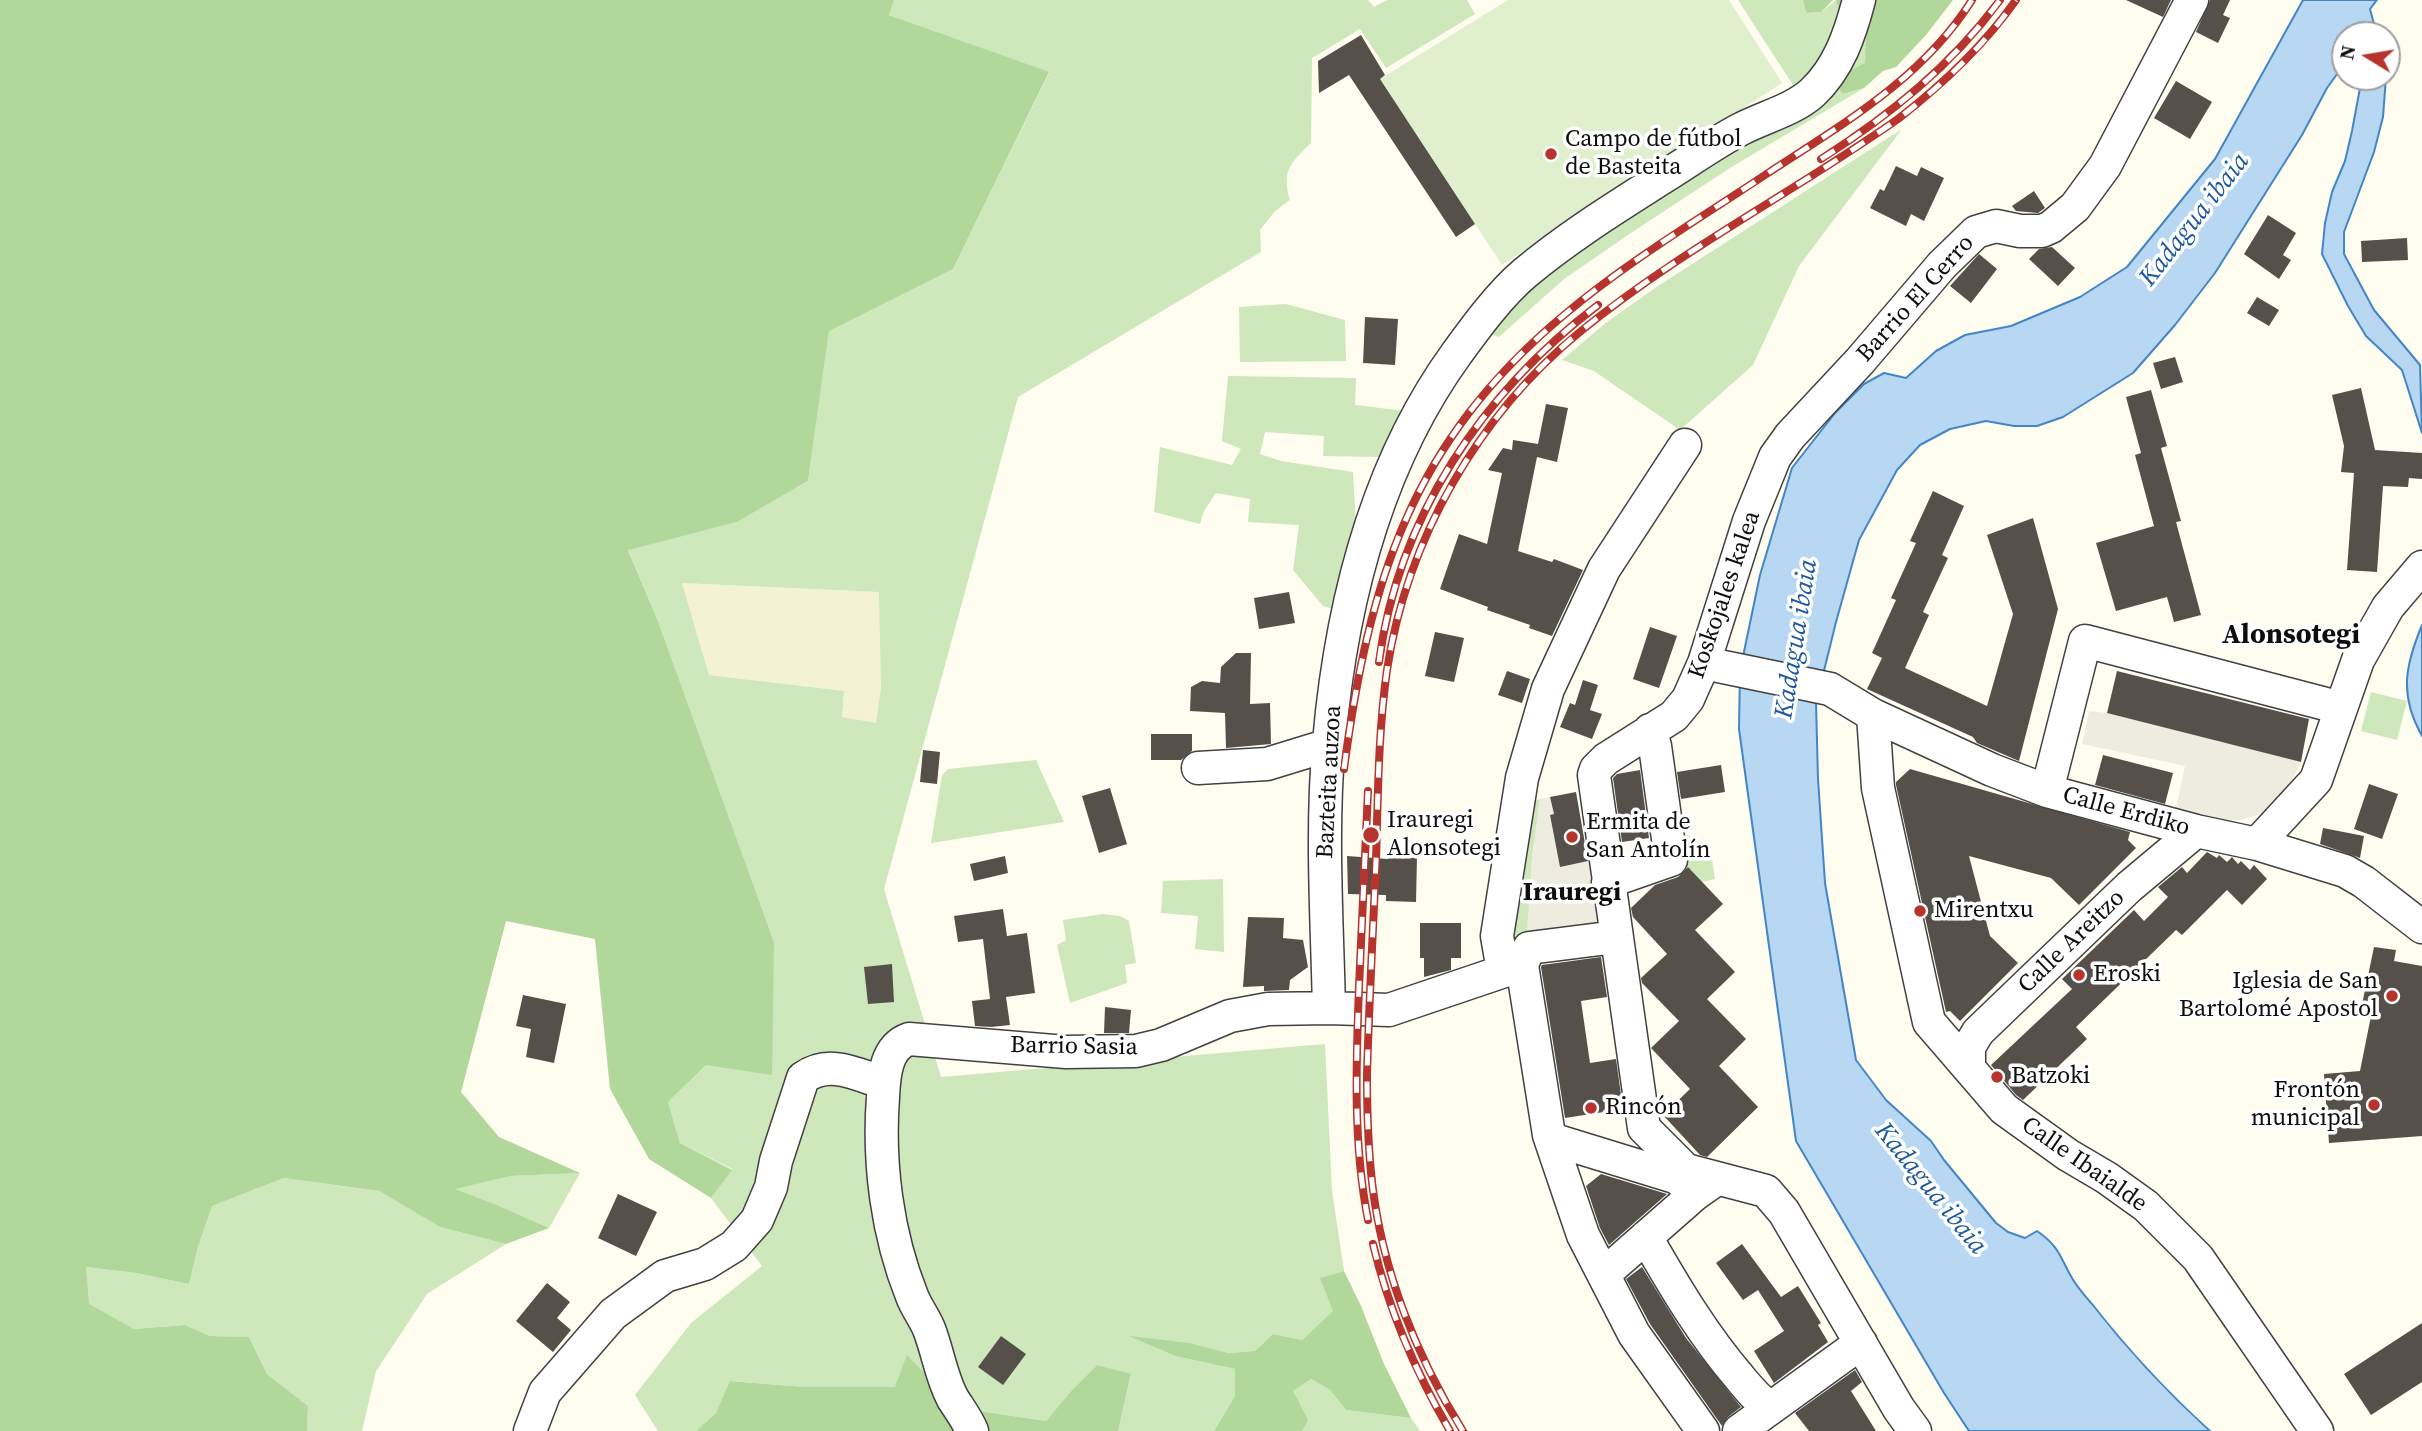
<!DOCTYPE html>
<html>
<head>
<meta charset="utf-8">
<style>
  body { margin:0 }
  #map { position:relative; width:2422px; height:1431px; overflow:hidden; background:#fefdf0; font-family:"Source Serif 4",serif }
  canvas { display:block }
  .north { position:absolute; left:2331px; top:21px; width:70px; height:70px; box-sizing:border-box; background:#fff; border:2px solid #9f9f9f; border-radius:50%; rotate:281deg; font-size:19px; font-weight:700; line-height:28px; text-align:center; color:#0e0e0e }
  .north::after { content:''; display:block; margin:auto; width:24px; height:32px; background:#b7332d; clip-path:polygon(50% 0,100% 100%,50% 72%,0 100%) }
</style>
</head>
<body>
<div id="map">
<canvas width="2422" height="1431"></canvas>
<div class="north">N</div>
</div>
<script>
const ctx = document.querySelector('canvas').getContext('2d');
ctx.lineJoin = 'round';
function fillPath(path, color) { ctx.fillStyle = color; ctx.fill(path, 'evenodd'); }
function trace(path, color, width, dash) { ctx.strokeStyle = color; ctx.lineWidth = width; ctx.lineCap = dash ? 'butt' : 'round'; ctx.setLineDash(dash || []); ctx.stroke(path); }
function label(font, color, halo, rows, align = 'center') {
  ctx.font = font + ' "Source Serif 4",serif'; ctx.lineWidth = 7; ctx.setLineDash([]); ctx.textBaseline = 'middle'; ctx.strokeStyle = halo; ctx.fillStyle = color; for (const [text, x, y, turn = 0] of rows) {
    ctx.save(); ctx.translate(x, y); ctx.rotate((+turn || 0) * Math.PI / 180); ctx.textAlign = isNaN(turn) ? turn : align; if (halo) ctx.strokeText(text, 0, 0); ctx.fillText(text, 0, 0); ctx.restore();
  }
}
const farmland = new Path2D(`
  M 682,583 L 880,592 L 881,687 L 876,724 L 842,717 L 844,691 L 709,675 Z`);
const green = new Path2D(`
  M 894,0 L 1368,0 L 1374,7 L 1387,0 L 1467,0 L 1475,14 L 1386,68 L 1360,29 L 1312,58 L 1311,143 C 1291,163 1281,170 1290,200 L 1275,211 L 1260,230 L 1261,252 L 1018,397 L 884,889 L 941,1077 L 1325,1044 L 1332,1191 L 1344,1271 L 1321,1278 L 1334,1311 L 1302,1340 L 1273,1334 L 1255,1351 L 1229,1353 L 1190,1343 L 1132,1337 L 1175,1356 L 1235,1369 L 1235,1396 L 1214,1431 L 1118,1431 L 1131,1375 L 1097,1365 L 1072,1390 L 1046,1421 L 960,1408 L 895,1387 L 804,1387 L 731,1381 L 716,1413 L 696,1431 L 658,1431 L 635,1395 L 691,1323 L 762,1266 L 711,1198 L 732,1169 L 680,1143 L 668,1102 L 706,1065 L 774,942 L 658,621 L 628,549 L 737,522 L 808,481 L 829,330 L 953,269 L 1049,73 L 889,15 ZM 682,583 L 879,592 L 881,687 L 876,723 L 842,717 L 844,691 L 709,675 Z
  M 1738,0 L 1803,0 L 1806,13 L 1821,12 L 1836,0 L 1840,15 L 1866,18 L 1865,64 L 1842,75 L 1843,94 L 1864,88 L 1730,168 L 1631,233 L 1564,279 L 1499,337 L 1481,331 L 1513,272 L 1793,85 Z
  M 1902,129 L 1799,266 L 1753,365 L 1680,430 L 1594,371 L 1562,360 L 1607,322 L 1658,286 Z
  M 1286,304 L 1345,320 L 1346,361 L 1240,362 L 1239,307 Z
  M 1228,376 L 1356,378 L 1355,405 L 1405,411 L 1378,457 L 1323,456 L 1324,436 L 1265,432 L 1260,454 L 1281,461 L 1353,472 L 1356,525 L 1336,610 L 1323,606 L 1293,570 L 1299,525 L 1248,522 L 1250,499 L 1216,493 L 1204,511 L 1200,524 L 1154,512 L 1160,447 L 1232,465 L 1241,449 L 1222,441 Z
  M 2371,692 L 2407,701 L 2397,740 L 2361,731 Z
  M 1036,760 L 1064,822 L 931,843 L 942,775 L 948,769 Z
  M 1540,799 L 1532,859 L 1528,933 L 1522,965 L 1512,922 L 1534,801 Z
  M 1674,834 L 1687,835 L 1710,846 L 1715,879 L 1702,882 L 1681,860 Z
  M 1223,879 L 1224,952 L 1195,949 L 1198,916 L 1161,913 L 1163,881 Z
  M 1103,914 L 1120,916 L 1129,921 L 1136,963 L 1125,965 L 1127,983 L 1070,1003 L 1057,945 L 1066,940 L 1063,920 Z
  M 580,1173 L 549,1228 L 497,1205 L 453,1189 L 511,1176 Z
  M 284,1178 L 379,1191 L 440,1227 L 506,1244 L 427,1294 L 376,1371 L 362,1431 L 307,1431 L 308,1406 L 267,1374 L 249,1337 L 210,1336 L 185,1325 L 134,1329 L 88,1304 L 86,1267 L 136,1273 L 189,1284 L 198,1247 L 212,1206 Z
  M 1311,1379 L 1330,1390 L 1346,1410 L 1411,1418 L 1420,1431 L 1302,1431 L 1307,1420 L 1292,1391 Z`);
const forest = new Path2D(`
  M 0,0 L 894,0 L 889,15 L 1049,72 L 953,269 L 829,331 L 808,481 L 737,522 L 628,550 L 658,621 L 774,942 L 772,1075 L 706,1065 L 668,1102 L 680,1143 L 732,1170 L 711,1198 L 649,1159 L 610,1089 L 595,939 L 506,921 L 461,1092 L 499,1137 L 580,1173 L 511,1176 L 455,1189 L 497,1205 L 549,1228 L 506,1244 L 440,1227 L 379,1191 L 284,1178 L 212,1206 L 198,1247 L 189,1284 L 136,1273 L 86,1267 L 89,1304 L 134,1329 L 185,1325 L 210,1336 L 249,1337 L 267,1374 L 308,1406 L 307,1431 L 0,1431 Z
  M 1803,0 L 1833,0 L 1821,12 L 1806,13 Z
  M 1836,0 L 1953,0 L 1926,35 L 1896,67 L 1883,71 L 1864,88 L 1843,94 L 1836,85 L 1842,75 L 1865,63 L 1866,19 L 1840,15 Z
  M 1344,1271 L 1361,1306 L 1384,1364 L 1411,1418 L 1346,1410 L 1330,1390 L 1311,1379 L 1293,1391 L 1308,1420 L 1302,1431 L 1214,1431 L 1235,1396 L 1235,1369 L 1175,1356 L 1129,1336 L 1190,1343 L 1229,1353 L 1255,1351 L 1273,1334 L 1302,1340 L 1333,1311 L 1320,1278 Z
  M 907,1355 L 940,1390 L 960,1408 L 1046,1421 L 1072,1390 L 1097,1365 L 1131,1374 L 1118,1431 L 696,1431 L 716,1413 L 730,1381 L 804,1387 L 895,1387 Z`);
const pitch = new Path2D(`
  M 1508,0 L 1729,0 L 1782,83 L 1502,265 L 1380,79 Z`);
const plaza = new Path2D(`
  M 2089,711 L 2107,713 L 2301,762 L 2287,791 L 2268,812 L 2241,820 L 2216,821 L 2175,813 L 2185,766 L 2082,744 Z
  M 1550,797 L 1554,814 L 1550,815 L 1560,866 L 1605,858 L 1616,937 L 1529,948 L 1527,930 L 1532,857 L 1540,799 Z`);
const water = new Path2D(`
  M 2303,0 L 2377,0 L 2370,9 L 2377,35 L 2345,35 L 2345,63 L 2327,88 L 2302,135 L 2215,273 L 2175,325 L 2133,373 L 2063,417 L 2037,426 L 2014,426 L 1986,421 L 1950,429 L 1920,445 L 1897,470 L 1859,540 L 1836,622 L 1816,703 L 1818,779 L 1825,883 L 1856,1060 L 1886,1100 L 1931,1141 L 1944,1160 L 1996,1223 L 2008,1232 L 2025,1238 L 2037,1231 C 2059,1246 2060,1257 2072,1278 C 2077,1287 2085,1296 2092,1304 C 2128,1350 2167,1392 2210,1431 L 1969,1431 L 1944,1393 L 1796,1141 L 1739,729 L 1740,671 L 1760,575 L 1792,468 L 1835,413 L 1864,384 L 1884,373 L 1906,378 L 1936,351 L 1965,335 L 2011,326 L 2080,297 L 2127,267 L 2215,159 Z
  M 2358,77 L 2386,77 L 2383,117 L 2374,152 L 2344,232 L 2344,254 L 2374,310 L 2420,365 L 2422,433 L 2402,370 L 2366,336 L 2348,306 L 2322,254 L 2325,223 L 2332,192 L 2345,161 L 2352,131 L 2360,88 Z
  M 2422,625 L 2422,736 C 2399,695 2405,666 2422,625 Z`);
const building = new Path2D(`
  M 2126,0 L 2171,0 L 2163,17 Z
  M 2210,0 L 2230,0 L 2223,15 L 2230,18 L 2218,43 L 2196,32 Z
  M 1361,35 L 1385,75 L 1380,79 L 1475,224 L 1456,237 L 1349,75 L 1319,93 L 1318,61 Z
  M 2176,81 L 2212,102 L 2190,139 L 2154,118 Z
  M 1896,166 L 1917,176 L 1921,167 L 1944,178 L 1924,221 L 1911,214 L 1906,226 L 1870,208 L 1880,189 L 1884,191 Z
  M 2034,191 L 2045,208 L 2038,213 L 2016,211 L 2012,206 Z
  M 2268,215 L 2296,233 L 2283,255 L 2291,260 L 2279,279 L 2244,254 Z
  M 2407,238 L 2408,260 L 2362,262 L 2361,241 Z
  M 2052,247 L 2075,268 L 2058,286 L 2029,259 L 2039,249 Z
  M 1979,254 L 1997,269 L 1971,303 L 1950,286 Z
  M 2257,297 L 2279,310 L 2269,326 L 2247,313 Z
  M 1365,317 L 1398,319 L 1395,365 L 1363,363 Z
  M 2175,357 L 2183,382 L 2161,389 L 2153,363 Z
  M 2361,388 L 2375,450 L 2422,453 L 2422,479 L 2409,478 L 2408,487 L 2383,486 L 2377,572 L 2347,570 L 2354,473 L 2341,472 L 2344,446 L 2332,395 Z
  M 2151,390 L 2167,446 L 2161,448 L 2181,521 L 2176,522 L 2201,615 L 2174,622 L 2167,597 L 2116,611 L 2096,543 L 2154,526 L 2135,455 L 2141,453 L 2126,397 Z
  M 1546,404 L 1568,408 L 1557,462 L 1537,457 L 1518,551 L 1552,562 L 1554,559 L 1583,570 L 1552,636 L 1529,628 L 1530,625 L 1487,610 L 1488,607 L 1440,589 L 1459,534 L 1487,544 L 1502,473 L 1488,470 L 1503,448 L 1512,450 L 1513,440 L 1538,444 Z
  M 1933,491 L 1964,506 L 1942,555 L 1948,558 L 1923,612 L 1929,615 L 1905,668 L 1987,706 L 2013,614 L 1987,535 L 2033,518 L 2058,609 L 2019,761 L 1977,743 L 1973,737 L 1867,689 L 1882,658 L 1872,653 L 1896,600 L 1891,598 L 1916,543 L 1910,541 Z
  M 1289,592 L 1295,623 L 1259,629 L 1254,598 Z
  M 1650,627 L 1677,636 L 1659,688 L 1633,679 Z
  M 1435,632 L 1464,638 L 1454,682 L 1425,676 Z
  M 1236,653 L 1251,653 L 1250,704 L 1270,703 L 1271,744 L 1226,748 L 1225,713 L 1190,711 L 1191,687 L 1202,681 L 1220,683 L 1221,667 Z
  M 1507,671 L 1530,679 L 1522,703 L 1498,695 Z
  M 2117,671 L 2309,719 L 2301,762 L 2107,713 Z
  M 1583,680 L 1598,685 L 1590,710 L 1602,714 L 1592,739 L 1560,727 L 1570,703 L 1575,705 Z
  M 1151,734 L 1192,734 L 1192,751 L 1181,760 L 1151,760 Z
  M 923,750 L 940,752 L 937,784 L 920,782 Z
  M 2103,755 L 2173,773 L 2165,804 L 2095,785 Z
  M 1721,765 L 1725,792 L 1681,799 L 1677,772 Z
  M 1910,769 L 2130,832 L 2128,840 L 2136,848 L 2079,905 L 2051,878 L 1969,856 L 1990,936 L 2018,963 L 1960,1021 L 1950,1011 L 1946,1012 L 1896,785 L 1896,782 Z
  M 1640,770 L 1649,838 L 1622,842 L 1613,778 L 1617,774 Z
  M 2369,784 L 2398,794 L 2382,839 L 2354,829 Z
  M 1110,788 L 1127,844 L 1099,853 L 1082,796 Z
  M 1576,792 L 1588,861 L 1560,867 L 1550,815 L 1554,814 L 1550,797 Z
  M 2323,828 L 2364,836 L 2360,858 L 2320,844 Z
  M 2207,852 L 2217,858 L 2219,855 L 2227,862 L 2232,857 L 2238,864 L 2241,861 L 2250,870 L 2254,865 L 2267,879 L 2242,905 L 2227,890 L 2182,935 L 2176,930 L 2076,1027 L 2087,1039 L 2023,1100 L 2016,1095 L 1991,1065 L 2072,989 L 2062,979 L 2134,910 L 2144,921 L 2168,897 L 2158,887 L 2182,867 L 2187,873 Z
  M 1388,855 L 1417,856 L 1416,902 L 1386,901 L 1386,895 L 1348,894 L 1347,856 L 1388,859 Z
  M 1005,856 L 1008,873 L 974,881 L 970,864 Z
  M 1688,867 L 1723,904 L 1695,930 L 1735,972 L 1707,999 L 1746,1039 L 1719,1066 L 1758,1107 L 1707,1157 L 1700,1155 L 1663,1115 L 1690,1089 L 1651,1048 L 1679,1021 L 1642,983 L 1641,978 L 1667,954 L 1633,917 L 1631,908 L 1655,885 L 1678,877 Z
  M 1003,909 L 1007,936 L 1027,933 L 1035,993 L 1006,997 L 1010,1025 L 991,1027 L 975,1026 L 972,1001 L 990,999 L 983,939 L 958,942 L 954,916 Z
  M 1248,917 L 1284,918 L 1283,938 L 1303,940 L 1308,967 L 1290,980 L 1289,990 L 1264,991 L 1264,986 L 1243,987 Z
  M 1420,923 L 1461,923 L 1461,958 L 1451,958 L 1451,970 L 1424,977 L 1424,958 L 1420,958 Z
  M 2374,947 L 2396,950 L 2394,961 L 2422,966 L 2422,1136 L 2329,1143 L 2324,1074 L 2360,1071 L 2371,1016 L 2360,1014 Z
  M 1601,957 L 1607,997 L 1581,1001 L 1590,1063 L 1616,1059 L 1623,1109 L 1565,1118 L 1541,967 L 1542,965 Z
  M 892,964 L 894,1002 L 868,1004 L 864,967 Z
  M 523,995 L 566,1004 L 554,1063 L 526,1057 L 531,1029 L 516,1026 Z
  M 1105,1007 L 1131,1010 L 1129,1033 L 1104,1033 Z
  M 1601,1174 L 1667,1194 L 1609,1245 L 1600,1228 L 1586,1186 Z
  M 618,1194 L 657,1212 L 636,1256 L 598,1238 Z
  M 1742,1244 L 1781,1297 L 1798,1286 L 1821,1323 L 1818,1325 L 1828,1342 L 1774,1383 L 1754,1351 L 1784,1331 L 1758,1290 L 1743,1300 L 1716,1263 Z
  M 1642,1267 L 1686,1338 L 1741,1407 L 1728,1417 L 1722,1426 L 1650,1324 L 1626,1279 Z
  M 547,1283 L 570,1302 L 557,1318 L 571,1330 L 553,1352 L 516,1321 Z
  M 2422,1323 L 2422,1382 L 2371,1415 L 2344,1374 Z
  M 1001,1336 L 1026,1354 L 1003,1385 L 978,1367 Z
  M 1855,1370 L 1862,1382 L 1851,1391 L 1876,1431 L 1809,1431 L 1795,1413 Z`);
const minor = new Path2D(`
  M 1704,663 L 1830,689 L 1873,715 L 1992,770 L 2047,791 L 2196,831 L 2257,844 L 2345,871 L 2364,882 L 2422,927
  M 1873,715 L 1878,788 L 1929,1022 L 2004,1109 L 2068,1155 L 2107,1178 L 2146,1206 L 2198,1258 L 2317,1431
  M 1198,768 L 1267,764 L 1329,745
  M 2047,791 L 2085,641 L 2341,708
  M 2257,844 L 2316,780 L 2358,660 L 2388,607 L 2422,567
  M 1608,882 L 1671,860 L 1655,746 L 1650,730
  M 1522,965 L 1501,959 L 1497,936 L 1522,778 L 1548,689 L 1604,569 L 1685,445
  M 1522,965 L 1549,1135 L 1583,1235 L 1634,1334 L 1703,1431
  M 1522,965 L 1529,948 L 1616,937
  M 1329,1008 C 1327,920 1321,830 1329,742 C 1341,605 1375,466 1457,353 C 1476,327 1500,294 1525,273 C 1568,237 1615,208 1662,178 C 1688,162 1714,143 1741,129 C 1764,117 1793,110 1812,93 C 1839,68 1850,34 1859,0
  M 1969,1065 L 1969,1047 L 1978,1032 L 2129,887 L 2196,831
  M 1551,1139 L 1678,1178 L 1694,1195
  M 1646,1237 C 1674,1286 1703,1335 1740,1378 C 1749,1389 1758,1400 1770,1408
  M 1604,1274 L 1694,1195 L 1711,1183
  M 530,1431 L 545,1392 L 613,1314 L 665,1276 L 705,1264 L 734,1246 L 757,1220 L 771,1187 L 776,1161 L 803,1078 C 829,1059 856,1074 884,1083
  M 972,1431 C 967,1419 960,1410 953,1399 C 941,1377 938,1352 929,1329 C 924,1317 916,1307 912,1296 C 887,1234 878,1163 883,1097 C 884,1075 886,1047 909,1039 L 1066,1052 L 1136,1051 L 1161,1045 L 1230,1016 L 1268,1009 L 1329,1008 L 1389,1010 L 1522,965
  M 1739,1431 L 1861,1343
  M 1915,1431 L 1899,1409 L 1784,1212 L 1766,1191 L 1686,1170 L 1644,1128 L 1594,775 L 1596,769 L 1606,759 L 1674,716 L 1688,699 L 1704,663 L 1749,521 L 1775,457 L 1790,436 L 1860,361 L 1942,265 L 1976,232 L 1996,226 L 2020,231 L 2042,231 L 2051,227 L 2075,207 L 2105,166 L 2192,0`);
const rail = new Path2D(`
  M 1821,159 C 1890,115 1951,66 2000,0
  M 1379,662 C 1398,517 1483,392 1598,305
  M 1344,769 C 1369,579 1412,442 1564,315 C 1627,262 1699,219 1768,173 C 1844,123 1922,79 1972,0
  M 1368,1220 C 1353,1143 1356,1066 1359,987 C 1362,922 1365,856 1368,791
  M 1373,1244 C 1389,1311 1415,1371 1450,1431
  M 1463,1431 C 1416,1356 1382,1270 1372,1182 C 1368,1146 1367,1111 1367,1075 C 1369,1004 1373,932 1376,861 C 1378,797 1378,733 1387,670 C 1407,539 1478,415 1581,331 C 1679,251 1794,192 1898,119 C 1943,84 1983,47 2016,0`);
const markers = [
  [1551,154,7,"#b7332d"],
  [1371,835,9,"#b7332d"],
  [1572,837,7,"#b7332d"],
  [1920,911,7,"#b7332d"],
  [2079,975,7,"#b7332d"],
  [2392,996,7,"#b7332d"],
  [1997,1077,7,"#b7332d"],
  [2374,1105,7,"#b7332d"],
  [1591,1108,7,"#b7332d"]
];
const poiNames = [
  ["Campo de fútbol",1565,140],
  ["de Basteita",1565,168],
  ["Irauregi",1387,821],
  ["Alonsotegi",1387,849],
  ["Ermita de",1586,823],
  ["San Antolín",1586,851],
  ["Mirentxu",1934,911],
  ["Eroski",2093,975],
  ["Iglesia de San",2378,982,"right"],
  ["Bartolomé Apostol",2378,1010,"right"],
  ["Batzoki",2011,1077],
  ["Frontón",2360,1091,"right"],
  ["municipal",2360,1119,"right"],
  ["Rincón",1605,1108]
];
const streetNames = [
  ["Barrio El Cerro",1916,299,-48],
  ["Koskojales kalea",1725,595,-71],
  ["Bazteita auzoa",1330,782,-87],
  ["Calle Erdiko",2126,812,15],
  ["Calle Areitzo",2072,942,-44],
  ["Barrio Sasia",1074,1047,1],
  ["Calle Ibaialde",2084,1165,35]
];
const waterNames = [
  ["Kadagua ibaia",2195,220,-52],
  ["Kadagua ibaia",1797,639,-81],
  ["Kadagua ibaia",1930,1189,51]
];
const neighbourhoodNames = [
  ["Irauregi",1572,893]
];
const quarterNames = [
  ["Alonsotegi",2291,636]
];
fillPath(farmland, '#f3f3d1');
fillPath(green, '#cee7bb');
fillPath(forest, '#b1d79b');
fillPath(pitch, '#e0efcd');
fillPath(plaza, '#eeecdf');
fillPath(water, '#b8d7f3');
trace(water, '#4386c6', 2);
fillPath(building, '#56504b');
trace(minor, '#414141', 35);
trace(minor, '#fff', 32);
trace(rail, '#b7332d', 8);
trace(rail, '#fff', 5, [16]);
for (const [x, y, r, color] of markers) { const dot = new Path2D(); dot.arc(x, y, r, 0, 2 * Math.PI); ctx.fillStyle = color; ctx.fill(dot); trace(dot, '#fff', 2.5); }
label('24px', '#0e0e0e', '#fff', poiNames, 'left');
label('24px', '#0e0e0e', '#fff', streetNames);
label('italic 26px', '#1e589a', '#fff', waterNames);
label('bold 26px', '#0e0e0e', '#fff', neighbourhoodNames);
label('bold 28px', '#0e0e0e', '#fff', quarterNames);
</script>
</body>
</html>
